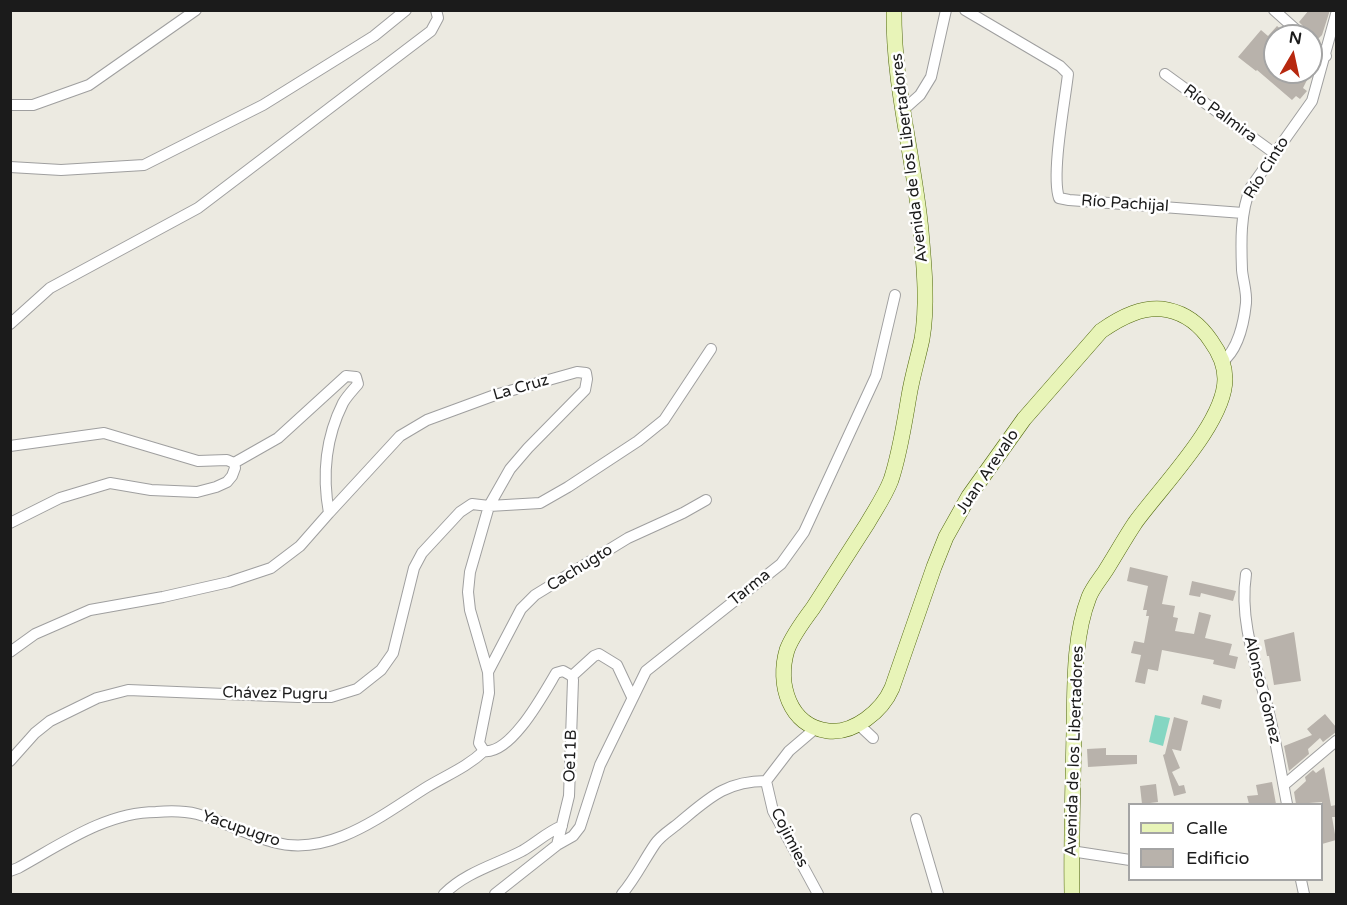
<!DOCTYPE html>
<html>
<head>
<meta charset="utf-8">
<style>
  body { margin:0 }
  #map { position:relative; width:1347px; height:905px; overflow:hidden; background:#eceae1; font-family:"Varela Round",sans-serif }
  canvas { display:block }
  .frame { position:absolute; inset:0; border:12px solid #1b1b1b; pointer-events:none }
  .legend { position:absolute; left:1128px; top:803px; width:195px; height:78px; box-sizing:border-box; background:#fff; border:2px solid #a4a4a4; margin:0; padding:8px 10px; list-style:none; font-size:18px; color:#1b1b1b }
  .legend li { display:flex; align-items:center; gap:12px; height:30px }
  .legend b { width:30px; border:2px solid #a4a4a4 }
  .north { position:absolute; left:1263px; top:24px; width:60px; height:60px; box-sizing:border-box; background:#fff; border:2px solid #a4a4a4; border-radius:50%; rotate:9deg; font-size:16px; font-weight:700; line-height:24px; text-align:center; color:#1b1b1b }
  .north::after { content:''; display:block; margin:auto; width:21px; height:27px; background:#b7280f; clip-path:polygon(50% 0,100% 100%,50% 72%,0 100%) }
</style>
</head>
<body>
<div id="map">
<canvas width="1347" height="905"></canvas>
<div class="frame"></div>
<ul class="legend">
<li><b style="height:8px;background:#e8f4b8"></b>Calle</li>
<li><b style="height:16px;background:#b8b2ab"></b>Edificio</li>
</ul>
<div class="north">N</div>
</div>
<script>
const ctx = document.querySelector('canvas').getContext('2d');
ctx.lineJoin = 'round';
function fillPath(path, color) { ctx.fillStyle = color; ctx.fill(path, 'evenodd'); }
function trace(path, color, width, dash) { ctx.strokeStyle = color; ctx.lineWidth = width; ctx.lineCap = dash ? 'butt' : 'round'; ctx.setLineDash(dash || []); ctx.stroke(path); }
function label(font, color, halo, rows, align = 'center') {
  ctx.font = font + ' "Varela Round",sans-serif'; ctx.lineWidth = 5; ctx.setLineDash([]); ctx.textBaseline = 'middle'; ctx.strokeStyle = halo; ctx.fillStyle = color; for (const [text, x, y, turn = 0] of rows) {
    ctx.save(); ctx.translate(x, y); ctx.rotate((+turn || 0) * Math.PI / 180); ctx.textAlign = isNaN(turn) ? turn : align; if (halo) ctx.strokeText(text, 0, 0); ctx.fillText(text, 0, 0); ctx.restore();
  }
}
const pitch = new Path2D(`
  M 1155,715 L 1170,718 L 1163,746 L 1149,742 Z`);
const building = new Path2D(`
  M 1309,10 L 1330,10 L 1322,35 L 1318,39 L 1310,36 L 1308,31 L 1299,22 Z
  M 1277,26 L 1289,36 L 1275,36 L 1275,72 L 1311,72 L 1303,88 L 1307,91 L 1300,99 L 1296,96 L 1292,100 L 1257,70 L 1256,71 L 1238,57 L 1261,30 L 1268,36 Z
  M 1130,567 L 1168,576 L 1162,604 L 1175,606 L 1173,617 L 1178,618 L 1175,631 L 1194,634 L 1199,612 L 1211,615 L 1205,638 L 1232,644 L 1229,655 L 1238,657 L 1235,669 L 1213,664 L 1214,660 L 1162,650 L 1158,671 L 1148,669 L 1145,684 L 1135,682 L 1141,655 L 1131,653 L 1134,641 L 1144,643 L 1149,616 L 1146,616 L 1147,610 L 1143,610 L 1148,586 L 1127,581 Z
  M 1192,581 L 1236,591 L 1233,601 L 1201,593 L 1200,597 L 1189,595 Z
  M 1294,632 L 1301,681 L 1274,685 L 1269,656 L 1267,656 L 1264,640 Z
  M 1203,695 L 1222,700 L 1220,709 L 1201,704 Z
  M 1325,714 L 1336,727 L 1336,732 L 1323,742 L 1320,738 L 1308,749 L 1309,754 L 1289,771 L 1284,746 L 1312,735 L 1307,729 Z
  M 1174,717 L 1188,721 L 1181,751 L 1172,749 L 1180,768 L 1172,772 L 1179,786 L 1184,785 L 1186,793 L 1174,796 L 1163,755 L 1165,754 Z
  M 1106,748 L 1106,755 L 1137,755 L 1137,764 L 1088,767 L 1087,749 Z
  M 1324,767 L 1331,806 L 1336,805 L 1336,817 L 1332,817 L 1336,840 L 1322,844 L 1322,802 L 1296,804 L 1294,792 L 1306,781 L 1305,777 L 1313,770 L 1316,773 Z
  M 1272,782 L 1276,804 L 1249,804 L 1247,796 L 1258,795 L 1256,785 Z
  M 1156,784 L 1158,802 L 1142,804 L 1140,786 Z`);
const street = new Path2D(`
  M 965,10 L 1060,66 L 1068,74 C 1065,101 1051,174 1059,198 L 1069,200 L 1243,213
  M 1274,10 L 1303,36
  M 1311,43 L 1326,56
  M 1165,74 L 1274,153
  M 10,105 L 33,105 L 89,85 L 196,10
  M 902,111 L 920,95 L 931,77 L 946,10
  M 10,167 L 61,170 L 144,165 L 263,105 L 374,36 L 406,10
  M 10,324 L 50,288 L 198,208 L 431,31 L 438,18 L 436,10
  M 1222,362 C 1238,350 1244,322 1246,303 C 1247,292 1243,281 1242,270 C 1241,243 1240,212 1251,187 L 1312,101 L 1336,14
  M 10,446 L 104,433 L 198,461 L 227,460 L 234,463 L 235,468 L 232,476 L 227,482 L 216,487 L 197,492 L 151,490 L 110,483 L 60,498 L 10,523
  M 329,513 L 400,436 L 427,420 L 495,395 L 577,372 L 586,373 L 587,379 L 585,390 L 528,448 L 510,469 L 489,506 L 470,572 L 468,592 L 470,610 L 488,672 L 489,693 L 479,743 L 484,751
  M 1246,574 C 1239,621 1256,664 1268,709 C 1276,741 1281,773 1287,804
  M 10,652 L 35,634 L 90,610 L 163,597 L 229,582 L 271,568 L 300,546 L 329,513 C 322,475 326,437 343,403 C 347,396 353,390 358,384 L 356,377 L 346,376 L 278,438 L 234,463
  M 488,672 L 521,609 L 535,595 L 628,538 L 683,513 L 706,500
  M 572,676 L 594,656 L 599,654 L 617,665 L 632,697
  M 857,723 L 873,738
  M 816,728 L 789,751 L 766,781 L 773,811 L 818,894
  M 10,761 L 35,733 L 50,721 L 97,698 L 128,690 L 298,697 L 331,697 L 357,689 L 381,670 L 393,653 L 414,568 L 422,553 L 460,512 L 472,504 L 489,506 L 540,503 L 568,487 L 638,441 L 664,420 L 711,349
  M 1284,785 L 1336,741
  M 916,819 L 938,894
  M 1071,851 L 1130,860
  M 10,871 L 18,868 C 60,845 106,812 156,812 C 168,811 185,811 197,814 C 223,821 247,835 273,842 C 330,858 382,815 427,787 C 447,775 467,767 484,751 C 511,755 544,693 556,673 L 563,671 L 572,676 L 573,680 L 569,796 L 557,845
  M 1301,880 L 1304,894
  M 444,894 C 466,872 495,865 522,851 C 536,843 547,832 562,826
  M 495,894 L 557,845 L 573,836 L 580,827 L 600,765 L 646,671 L 781,564 L 804,532 L 876,376 L 895,295
  M 622,894 C 635,879 644,860 655,844 C 661,835 672,829 680,822 C 709,798 726,781 766,781`);
const secondary = new Path2D(`
  M 894,10 C 893,85 914,157 921,231 C 924,265 928,304 922,339 C 918,358 912,377 909,396 C 904,425 900,453 891,480 C 885,496 875,510 867,524 C 849,552 831,580 813,608 C 804,620 792,636 787,650 C 777,684 789,726 828,731 C 854,734 882,711 892,688 L 934,567 L 946,537 L 969,496 L 1024,419 L 1101,331 C 1121,317 1144,305 1168,310 C 1187,314 1201,326 1211,341 C 1219,352 1225,365 1225,379 C 1225,423 1160,488 1135,523 C 1125,538 1116,554 1106,570 C 1101,578 1093,587 1089,597 C 1073,638 1075,687 1074,731 C 1073,786 1071,840 1072,894`);
const streetNames = [
  ["Río Palmira",1220,114,36],
  ["Avenida de los Libertadores",910,158,-97],
  ["Río Cinto",1267,168,-58],
  ["Río Pachijal",1125,204,4],
  ["La Cruz",521,388,-16],
  ["Juan Arevalo",988,472,-56],
  ["Cachugto",580,568,-32],
  ["Tarma",750,588,-39],
  ["Alonso Gómez",1262,690,76],
  ["Chávez Pugru",275,694,1],
  ["Avenida de los Libertadores",1075,751,-88],
  ["Oe11B",571,756,-88],
  ["Yacupugro",241,829,19],
  ["Cojimies",789,838,63]
];
fillPath(pitch, '#84d6c2');
fillPath(building, '#b8b2ab');
trace(street, '#9f9f9f', 12);
trace(secondary, '#50670d', 16);
trace(street, '#fff', 10);
trace(secondary, '#e8f4b8', 15);
label('16px', '#1b1b1b', '#fff', streetNames);
</script>
</body>
</html>
